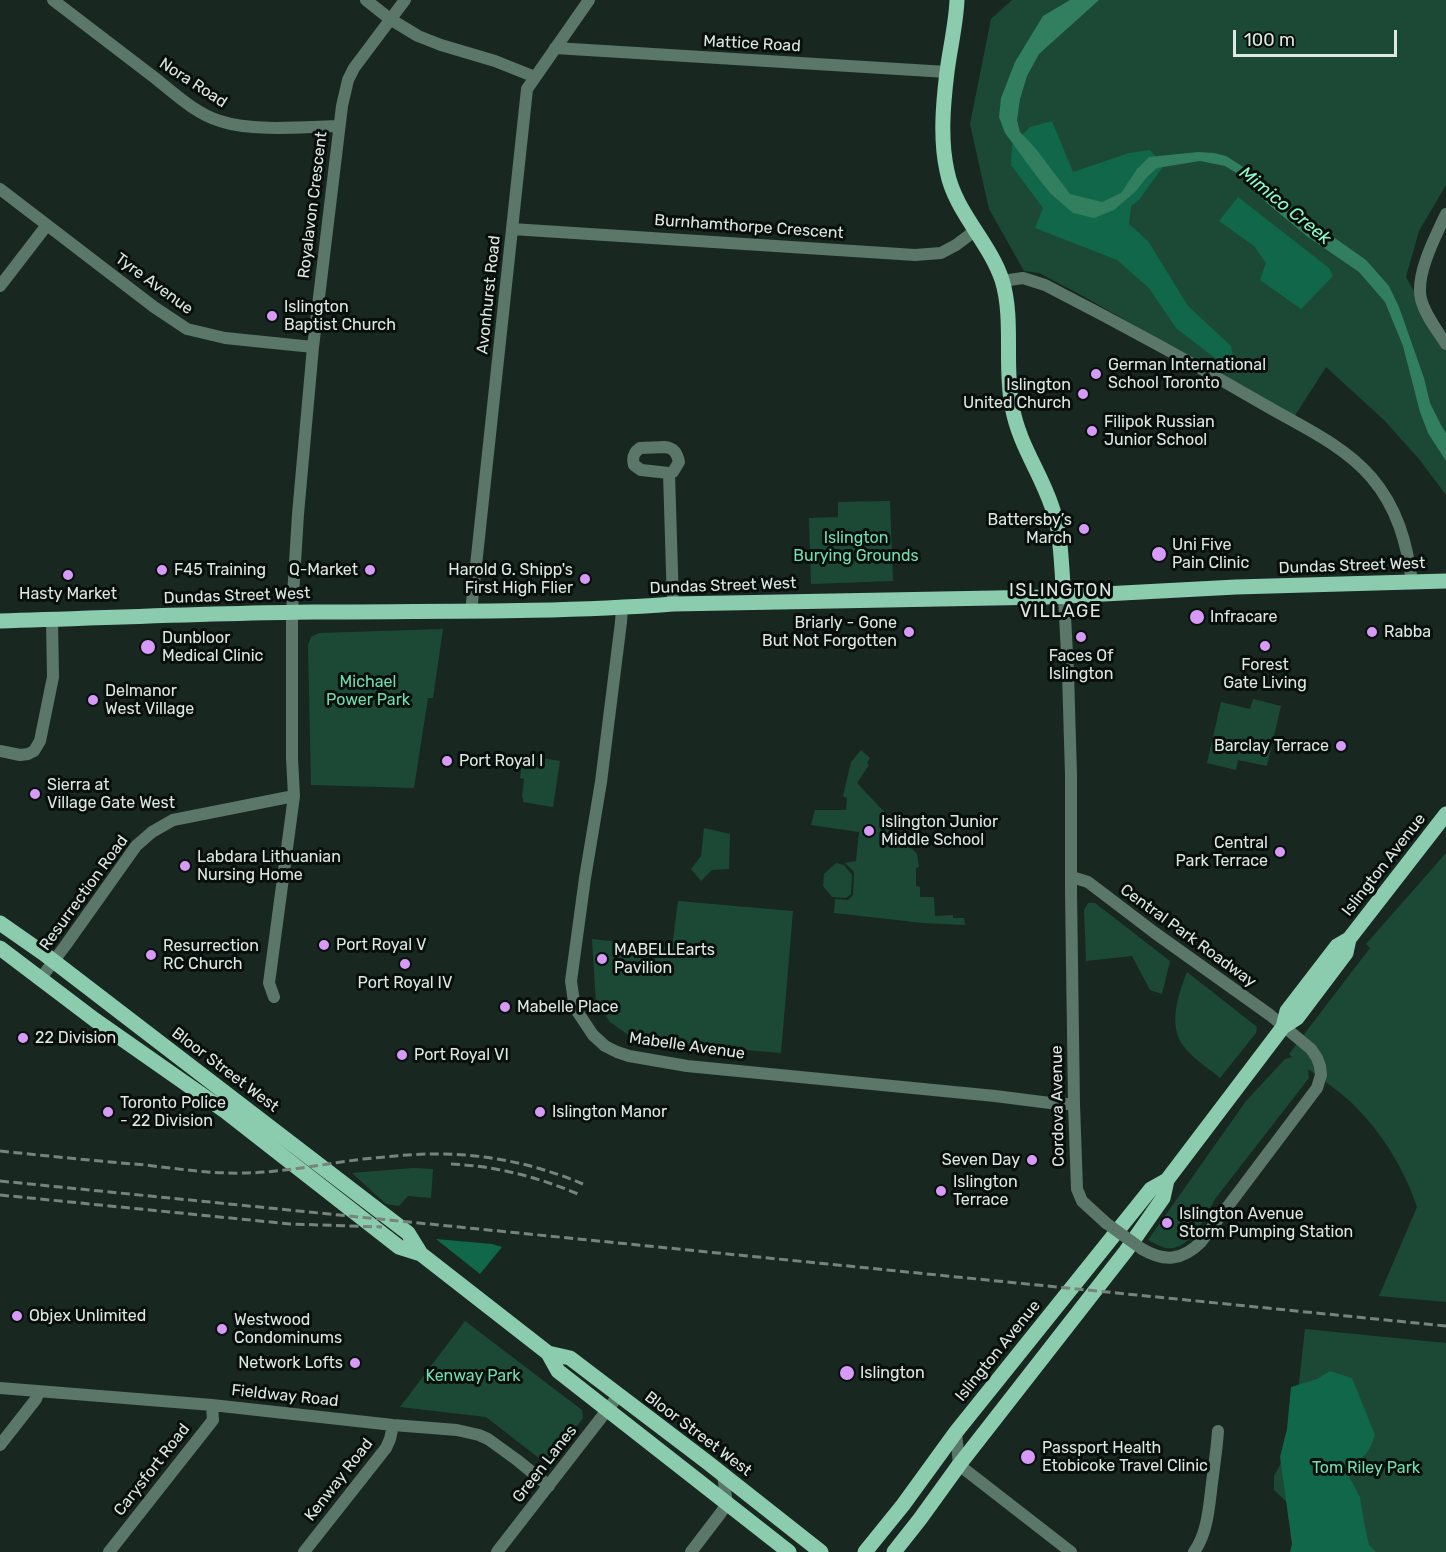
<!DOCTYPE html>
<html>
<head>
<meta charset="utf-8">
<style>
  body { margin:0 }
  #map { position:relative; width:1446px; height:1552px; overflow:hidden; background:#182821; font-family:Rubik,sans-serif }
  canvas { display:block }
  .scale { position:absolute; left:1233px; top:30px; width:164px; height:27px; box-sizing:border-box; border:3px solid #dee8e3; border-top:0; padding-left:8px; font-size:18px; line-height:21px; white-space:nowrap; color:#dee8e3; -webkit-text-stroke:4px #080f0c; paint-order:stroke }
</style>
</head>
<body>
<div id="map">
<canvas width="1446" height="1552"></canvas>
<div class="scale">100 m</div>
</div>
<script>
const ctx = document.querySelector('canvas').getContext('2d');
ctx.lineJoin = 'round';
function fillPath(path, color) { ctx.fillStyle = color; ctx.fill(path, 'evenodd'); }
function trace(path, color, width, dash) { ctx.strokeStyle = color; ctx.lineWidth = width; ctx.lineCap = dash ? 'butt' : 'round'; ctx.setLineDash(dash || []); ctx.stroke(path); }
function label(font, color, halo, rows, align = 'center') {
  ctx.font = font + ' Rubik,sans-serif'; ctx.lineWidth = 6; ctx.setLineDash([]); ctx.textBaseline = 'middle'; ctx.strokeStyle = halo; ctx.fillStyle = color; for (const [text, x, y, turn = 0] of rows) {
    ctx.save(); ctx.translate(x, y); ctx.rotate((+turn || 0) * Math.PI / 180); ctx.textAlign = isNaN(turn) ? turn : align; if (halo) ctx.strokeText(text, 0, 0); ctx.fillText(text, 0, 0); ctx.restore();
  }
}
const green = new Path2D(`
  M 1012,0 L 1446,0 L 1446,185 L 1419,231 L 1406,277 L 1446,350 L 1446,495 L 1419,459 L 1384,420 L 1326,367 L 1294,417 L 1083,296 L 1039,273 L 1024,271 L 989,209 L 970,124 L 991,19 Z
  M 890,501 L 893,581 L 811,584 L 809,518 L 838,517 L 838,502 Z
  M 443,629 L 433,698 L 428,698 L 414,788 L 311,785 L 308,645 L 311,637 L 319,633 Z
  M 1253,699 L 1281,706 L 1267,766 L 1238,760 L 1236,770 L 1207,763 L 1221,702 L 1250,709 Z
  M 861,750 L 870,758 L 867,763 L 869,765 L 857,783 L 890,818 L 886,823 L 917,854 L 919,867 L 916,868 L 916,886 L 920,887 L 920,897 L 934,897 L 935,916 L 953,915 L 953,918 L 964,918 L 965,925 L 923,923 L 834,913 L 835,899 L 848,900 L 853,895 L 854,872 L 845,863 L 856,861 L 859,832 L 811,825 L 815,810 L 846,810 L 847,798 L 843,796 L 851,762 Z
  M 523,755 L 560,761 L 553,807 L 523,802 L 523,798 L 522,797 L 524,779 L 520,778 Z
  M 704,828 L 730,834 L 729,869 L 712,870 L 701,881 L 691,869 L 701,856 Z
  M 1446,853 L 1446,1302 L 1379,1296 L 1417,1207 C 1404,1168 1382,1133 1353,1104 C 1339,1091 1323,1080 1308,1069 L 1309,1078 L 1215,1199 C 1206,1216 1190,1252 1166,1248 C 1160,1247 1153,1242 1148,1240 L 1246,1101 L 1285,1059 L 1292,1057 L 1289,1054 L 1370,948 L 1366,944 Z
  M 836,863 L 844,865 L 852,875 L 851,894 L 846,898 L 832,897 L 823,886 L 824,874 Z
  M 678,901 L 793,911 L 781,1053 L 637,1041 L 610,1022 L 596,1003 L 592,939 L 672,948 Z
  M 1088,903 L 1095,903 L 1170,961 L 1162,994 L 1150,990 L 1132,956 L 1086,961 L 1084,910 Z
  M 1187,972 L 1257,1027 L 1256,1033 L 1220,1078 C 1209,1069 1194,1059 1185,1048 C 1167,1027 1178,995 1187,972 Z
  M 413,1168 L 433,1169 L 431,1198 L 408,1196 L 399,1206 L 386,1204 L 352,1173 Z
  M 465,1321 L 582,1410 L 583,1418 L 549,1462 L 544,1462 L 486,1417 L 400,1407 Z
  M 1305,1329 L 1446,1343 L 1446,1552 L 1300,1552 L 1307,1521 L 1274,1490 L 1274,1476 L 1279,1467 L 1293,1436 Z`);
const forest = new Path2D(`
  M 1052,121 L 1073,172 L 1129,153 L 1150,150 L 1164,165 L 1139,200 L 1131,206 L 1129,224 L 1148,241 L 1188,306 L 1231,346 L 1234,362 L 1220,362 L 1176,328 L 1149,288 L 1117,260 L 1035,228 L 1043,208 L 1011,165 L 1012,145 L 1030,127 Z
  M 1238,197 L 1329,268 L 1333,276 L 1301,309 L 1260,280 L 1266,263 L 1254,246 L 1219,221 Z
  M 436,1239 L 492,1244 L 502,1247 L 480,1274 Z
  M 1330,1371 L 1352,1378 L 1375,1435 C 1368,1456 1363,1458 1345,1469 L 1360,1497 L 1364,1522 L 1369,1545 L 1376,1552 L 1290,1552 L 1292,1544 L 1280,1457 L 1287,1429 L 1291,1387 L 1317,1379 Z`);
const water = new Path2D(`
  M 1070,0 L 1099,0 L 1039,54 L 1027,76 L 1020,99 L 1017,120 L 1020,132 L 1036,149 L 1070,194 L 1102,202 L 1121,193 L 1137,169 L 1149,157 L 1198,152 L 1214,153 L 1226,156 L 1245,168 L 1281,200 L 1366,260 L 1389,286 L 1399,307 L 1424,378 L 1430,403 L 1441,425 L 1446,433 L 1446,461 L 1428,433 L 1420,412 L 1403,346 L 1385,302 L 1359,272 L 1308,237 L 1268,204 L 1238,174 L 1225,166 L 1200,161 L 1157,168 L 1147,177 L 1136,191 L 1114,210 L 1094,218 L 1073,213 L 1050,193 L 1035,174 L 1005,133 L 999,117 L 1001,98 L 1015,62 L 1043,16 Z`);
const minor = new Path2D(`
  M 53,0 C 87,26 121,52 155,78 C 175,94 196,114 220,121 C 253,132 304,127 339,126
  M 366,0 L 390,19 L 418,36 L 441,45 L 495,61 L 535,77
  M 555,48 L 947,72
  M 0,189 L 154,307 L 187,329 L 225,338 L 313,347
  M 1446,214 C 1436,235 1415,275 1421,299 C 1425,315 1437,330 1446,344
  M 512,229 L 915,255 L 941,253 L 956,245 L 976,230
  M 1002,281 L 1023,278 L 1045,285 C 1121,324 1196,365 1270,408 C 1305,428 1344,446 1371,477 C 1397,507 1407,543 1412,582
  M 0,286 L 47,225
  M 665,447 C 674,448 677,453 679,462 L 673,472 L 669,473 L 641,470 L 634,465 C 632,458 633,453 640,448 Z
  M 669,473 L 673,604
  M 1064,597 L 1068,673 L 1071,775 L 1071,892 L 1074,1104 L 1077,1189 L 1082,1201 L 1106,1223
  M 622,607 L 621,622 L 601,782 L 585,878 L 571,981 L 574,1002 L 577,1011 L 593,1035 L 605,1046 L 617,1052 L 629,1056 L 687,1066 L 995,1096 L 1058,1104 L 1074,1104
  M 471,612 L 527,89 L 589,0
  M 0,751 L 20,755 L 28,754 L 34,751 L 40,741 L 53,677 L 52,620
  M 1072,877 L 1088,882 L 1155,933 L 1270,1015 L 1311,1049 L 1317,1058 L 1320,1066 L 1321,1075 L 1317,1088 L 1201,1242 C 1182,1261 1164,1262 1142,1249
  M 41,978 L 65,946 L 136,846 L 152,832 L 173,820 L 294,796
  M 274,997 L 269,983 L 294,796 L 292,758 L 292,612 L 298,514 L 313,347 L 342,106 L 348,80 L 354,68 L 405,0
  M 0,1388 L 212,1405 L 393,1425 L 457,1430 L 479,1435 L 488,1439 L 517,1460 L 549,1486
  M 956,1432 L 959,1465 L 1071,1552
  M 0,1445 L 36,1399 L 39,1392
  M 109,1552 L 213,1420 L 212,1405
  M 304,1552 L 386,1448 L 390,1439 L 393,1425
  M 497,1552 L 618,1396
  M 691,1552 L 720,1514 L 727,1504 L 723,1475
  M 1194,1552 C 1208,1532 1209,1506 1212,1483 C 1214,1466 1217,1448 1218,1431`);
const major = new Path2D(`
  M 957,0 C 956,24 950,48 947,72 C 943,105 940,139 947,171 C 955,212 989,241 1002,280 C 1014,318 1004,366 1012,406 C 1019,445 1040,471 1052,507 C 1062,535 1061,567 1064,597
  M 0,621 C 105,618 209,613 314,612 C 434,611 554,613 673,604 L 1047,597 L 1236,587 L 1446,581
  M 0,923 L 43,953 L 408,1233 L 421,1254 L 548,1353 L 558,1371 L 789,1552
  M 0,948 L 95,1020 L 225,1111 L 399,1247 L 421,1254
  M 1283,1027 L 1287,1011 L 1337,946 L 1349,939 L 1446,814
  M 548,1353 L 570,1358 L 707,1462 L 821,1552
  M 865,1552 L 903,1505 L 956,1432 L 1151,1189 L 1167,1180 L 1283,1027 L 1297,1018 L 1346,953 L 1349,939
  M 894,1552 L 920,1519 L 959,1465 L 1126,1251 L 1163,1198 L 1167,1180`);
const rail = new Path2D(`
  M 0,1151 C 48,1156 97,1161 145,1165 C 179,1169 212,1174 246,1173 C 285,1172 324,1164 363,1159 C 386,1157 409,1154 432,1154 C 483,1153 536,1164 583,1184
  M 451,1164 C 495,1166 538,1177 578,1194
  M 0,1181 L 1446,1326
  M 0,1195 L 290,1224 L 382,1227`);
const minorBridge = new Path2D(`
  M 1106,1223 L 1142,1249`);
const markers = [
  [272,316,6,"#d89af8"],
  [1096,374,6,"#d89af8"],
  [1083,394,6,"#d89af8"],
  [1092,431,6,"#d89af8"],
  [1084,529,6,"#d89af8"],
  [1159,554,8,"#d89af8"],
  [162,570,6,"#d89af8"],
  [370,570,6,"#d89af8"],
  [68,575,6,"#d89af8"],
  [585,579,6,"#d89af8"],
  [1197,617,8,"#d89af8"],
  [909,632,6,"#d89af8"],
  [1372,632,6,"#d89af8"],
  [1081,637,6,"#d89af8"],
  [1265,646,6,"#d89af8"],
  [148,647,8,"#d89af8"],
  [93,700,6,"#d89af8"],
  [1341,746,6,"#d89af8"],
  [447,761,6,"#d89af8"],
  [35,794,6,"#d89af8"],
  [869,831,6,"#d89af8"],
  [1280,852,6,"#d89af8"],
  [185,866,6,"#d89af8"],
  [324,945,6,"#d89af8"],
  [151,955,6,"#d89af8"],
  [602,959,6,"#d89af8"],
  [405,964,6,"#d89af8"],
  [505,1007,6,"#d89af8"],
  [23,1038,6,"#d89af8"],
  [402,1055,6,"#d89af8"],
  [108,1112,6,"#d89af8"],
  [540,1112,6,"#d89af8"],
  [1032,1160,6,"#d89af8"],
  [941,1191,6,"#d89af8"],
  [1167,1223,6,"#d89af8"],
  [17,1316,6,"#d89af8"],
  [222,1329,6,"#d89af8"],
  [355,1363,6,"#d89af8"],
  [847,1373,8,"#d89af8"],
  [1028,1457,8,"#d89af8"]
];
const streetNames = [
  ["Mattice Road",752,44,3],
  ["Nora Road",193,83,33],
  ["Royalavon Crescent",313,205,-83],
  ["Burnhamthorpe Crescent",749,227,4],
  ["Tyre Avenue",154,284,36],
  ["Avonhurst Road",489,295,-84],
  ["Dundas Street West",1352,566,-2],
  ["Dundas Street West",723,586,-2],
  ["Dundas Street West",237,596,-2],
  ["Islington Avenue",1384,865,-52],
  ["Resurrection Road",84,893,-54],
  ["Central Park Roadway",1188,936,36],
  ["Mabelle Avenue",687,1046,8],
  ["Bloor Street West",225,1070,37],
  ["Cordova Avenue",1058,1106,-91],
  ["Islington Avenue",998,1351,-51],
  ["Fieldway Road",285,1396,6],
  ["Bloor Street West",698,1434,37],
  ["Green Lanes",545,1464,-52],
  ["Carysfort Road",152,1470,-52],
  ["Kenway Road",339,1480,-52]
];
const poiNames = [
  ["Islington",284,307],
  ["Baptist Church",284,325],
  ["German International",1108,365],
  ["School Toronto",1108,383],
  ["Islington",1071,385,"right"],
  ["United Church",1071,403,"right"],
  ["Filipok Russian",1104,422],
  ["Junior School",1104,440],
  ["Battersby’s",1072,520,"right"],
  ["March",1072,538,"right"],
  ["Uni Five",1172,545],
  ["Pain Clinic",1172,563],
  ["F45 Training",174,570],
  ["Q-Market",358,570,"right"],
  ["Harold G. Shipp's",573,570,"right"],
  ["First High Flier",573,588,"right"],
  ["Hasty Market",68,594,"center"],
  ["Infracare",1210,617],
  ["Briarly - Gone",897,623,"right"],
  ["But Not Forgotten",897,641,"right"],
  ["Rabba",1384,632],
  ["Dunbloor",162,638],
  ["Medical Clinic",162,656],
  ["Faces Of",1081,656,"center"],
  ["Islington",1081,674,"center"],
  ["Forest",1265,665,"center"],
  ["Gate Living",1265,683,"center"],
  ["Delmanor",105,691],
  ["West Village",105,709],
  ["Barclay Terrace",1329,746,"right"],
  ["Port Royal I",459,761],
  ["Sierra at",47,785],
  ["Village Gate West",47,803],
  ["Islington Junior",881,822],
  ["Middle School",881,840],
  ["Central",1268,843,"right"],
  ["Park Terrace",1268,861,"right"],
  ["Labdara Lithuanian",197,857],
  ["Nursing Home",197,875],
  ["Port Royal V",336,945],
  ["Resurrection",163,946],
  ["RC Church",163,964],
  ["MABELLEarts",614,950],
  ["Pavilion",614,968],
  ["Port Royal IV",405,983,"center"],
  ["Mabelle Place",517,1007],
  ["22 Division",35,1038],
  ["Port Royal VI",414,1055],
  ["Toronto Police",120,1103],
  ["- 22 Division",120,1121],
  ["Islington Manor",552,1112],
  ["Seven Day",1020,1160,"right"],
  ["Islington",953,1182],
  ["Terrace",953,1200],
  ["Islington Avenue",1179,1214],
  ["Storm Pumping Station",1179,1232],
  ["Objex Unlimited",29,1316],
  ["Westwood",234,1320],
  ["Condominums",234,1338],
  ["Network Lofts",343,1363,"right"],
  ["Islington",860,1373],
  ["Passport Health",1042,1448],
  ["Etobicoke Travel Clinic",1042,1466]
];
const parkNames = [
  ["Islington",856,538],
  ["Burying Grounds",856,556],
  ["Michael",368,682],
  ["Power Park",368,700],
  ["Kenway Park",473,1376],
  ["Tom Riley Park",1366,1468]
];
const waterNames = [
  ["Mimico Creek",1285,206,39]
];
const neighbourhoodNames = [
  ["ISLINGTON",1061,591],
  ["VILLAGE",1061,612]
];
fillPath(green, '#1b4936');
fillPath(forest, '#116749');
fillPath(water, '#317f5f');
trace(minor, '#5a7769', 12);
trace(major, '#8cccae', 15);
trace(rail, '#76847d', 3, [9, 4.5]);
trace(minorBridge, '#5a7769', 12);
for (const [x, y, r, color] of markers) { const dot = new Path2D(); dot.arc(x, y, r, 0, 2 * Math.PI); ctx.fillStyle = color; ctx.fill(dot); trace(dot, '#080f0c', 2); }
label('16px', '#dee8e3', '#080f0c', streetNames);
label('16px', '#dee8e3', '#080f0c', poiNames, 'left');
label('16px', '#72deb0', '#080f0c', parkNames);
label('italic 18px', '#8efaca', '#080f0c', waterNames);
ctx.letterSpacing = '1.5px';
label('18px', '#dee8e3', '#080f0c', neighbourhoodNames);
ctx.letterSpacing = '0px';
</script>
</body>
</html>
